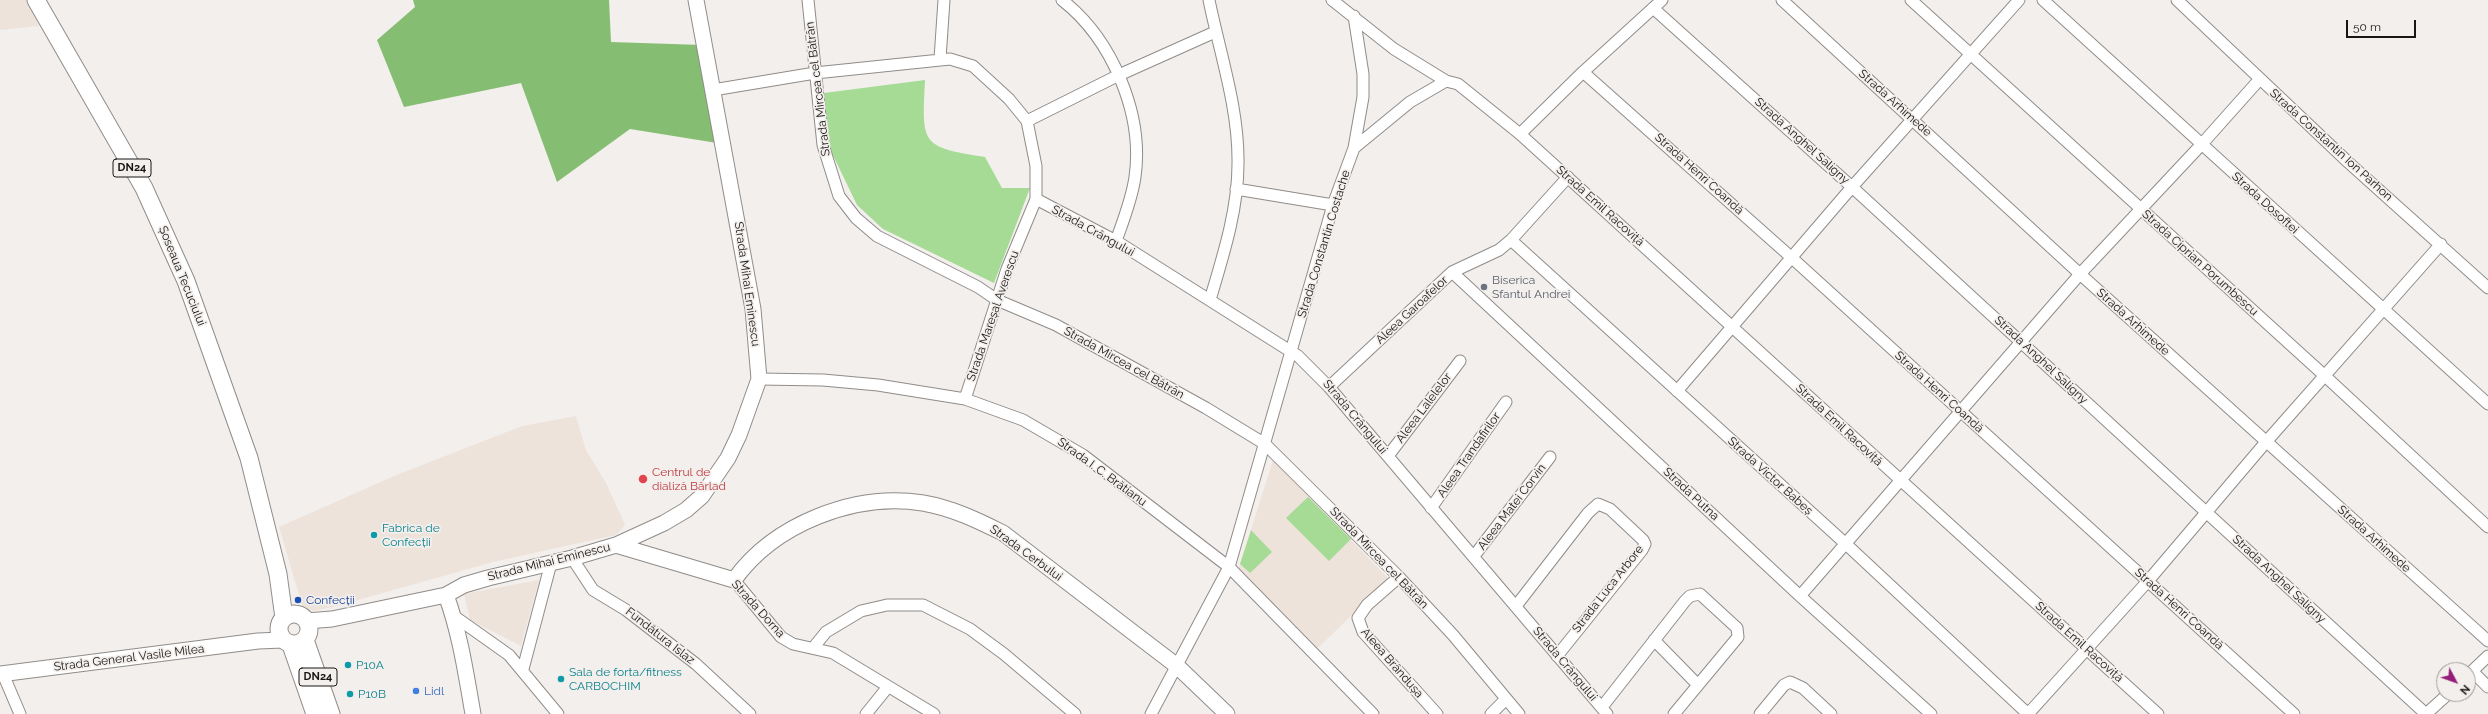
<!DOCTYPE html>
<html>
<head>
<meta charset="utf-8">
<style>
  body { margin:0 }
  #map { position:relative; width:2488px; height:714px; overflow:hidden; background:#f3efec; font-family:Raleway,sans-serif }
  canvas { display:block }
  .north { position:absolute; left:2436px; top:662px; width:40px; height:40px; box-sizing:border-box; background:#f3efec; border:1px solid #9b9896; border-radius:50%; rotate:131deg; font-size:11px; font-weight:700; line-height:16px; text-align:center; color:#181615 }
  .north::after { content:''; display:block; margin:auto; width:14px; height:18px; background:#951e7a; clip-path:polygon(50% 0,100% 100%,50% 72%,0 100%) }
  .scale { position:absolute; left:2346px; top:20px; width:70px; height:18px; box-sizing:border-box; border:2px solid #181615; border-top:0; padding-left:5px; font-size:12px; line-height:14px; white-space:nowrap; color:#181615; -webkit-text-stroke:3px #f3efec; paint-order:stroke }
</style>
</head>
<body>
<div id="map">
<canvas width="2488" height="714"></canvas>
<div class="north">N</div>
<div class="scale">50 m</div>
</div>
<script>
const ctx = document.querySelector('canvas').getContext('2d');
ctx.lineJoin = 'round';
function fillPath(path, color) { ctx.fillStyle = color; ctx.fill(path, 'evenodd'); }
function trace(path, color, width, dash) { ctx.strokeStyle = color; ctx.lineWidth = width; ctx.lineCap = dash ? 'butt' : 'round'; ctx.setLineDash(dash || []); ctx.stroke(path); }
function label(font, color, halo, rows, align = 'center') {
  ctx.font = font + ' Raleway,sans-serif'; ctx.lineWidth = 3.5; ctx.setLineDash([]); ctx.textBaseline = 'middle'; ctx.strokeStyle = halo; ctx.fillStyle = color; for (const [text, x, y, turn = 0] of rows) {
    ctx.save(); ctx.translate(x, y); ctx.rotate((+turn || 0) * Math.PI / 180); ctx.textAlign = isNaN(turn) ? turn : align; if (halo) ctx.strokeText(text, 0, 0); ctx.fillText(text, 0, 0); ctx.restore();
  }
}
const built = new Path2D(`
  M 0,0 L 30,0 L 39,26 L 0,30 Z
  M 576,416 L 586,450 L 606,483 L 624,522 L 625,525 L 616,535 L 493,562 L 337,606 L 313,611 L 302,605 L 279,527 L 394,476 L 522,426 Z
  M 1273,460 L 1389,579 L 1318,648 L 1239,568 Z
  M 539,580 L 521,646 L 470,620 L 464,594 Z`);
const green = new Path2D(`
  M 925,80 C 922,144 920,147 985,157 L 1002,188 L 1030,188 L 994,283 L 883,229 L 857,205 L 829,147 L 824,93 Z
  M 1308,497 L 1351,539 L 1329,561 L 1286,518 Z
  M 1251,530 L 1272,552 L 1250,573 L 1240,564 Z`);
const forest = new Path2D(`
  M 413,0 L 609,0 L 611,42 L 702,45 L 717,143 L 630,129 L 557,182 L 521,83 L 404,107 L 377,40 L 415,7 Z`);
const street = new Path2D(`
  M 808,0 L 823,145 L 839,196 L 856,218 L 877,236 L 978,287 L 997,300 L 1056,325 L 1206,408 L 1265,444 L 1399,577 L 1453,635 L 1519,714
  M 1062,0 C 1112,39 1144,114 1135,177 C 1132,199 1123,221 1116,241
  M 1209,0 C 1220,54 1239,109 1238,164 C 1238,210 1223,256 1210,300
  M 1332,0 L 1394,49 L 1446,81
  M 1782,0 L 2080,274 L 2488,641
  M 1911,0 L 2325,376 L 2488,527
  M 2043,0 L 2488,404
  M 2177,0 L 2349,163 L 2488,288
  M 1653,8 L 1852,187 L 2426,714 L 2448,694
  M 940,59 L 944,0
  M 1583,72 L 1792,258 L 2294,714
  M 713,90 L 815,73 L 950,59 L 973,66 L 1009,99 L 1027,121 L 1036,166 L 1036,199 L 1007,269 L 965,399
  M 1027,121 L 1119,75 L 1215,32
  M 1520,134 L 2158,714
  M 1354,148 L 1363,97 L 1363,74 L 1354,16
  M 1236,189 L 1333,205
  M 1036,199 L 1116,241 L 1298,356 L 1329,387 L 1607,714
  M 1511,240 L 1847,545 L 2028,714
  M 1452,272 L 1800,596 L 1931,714
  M 759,379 L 823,380 L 878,385 L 965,399 L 1023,420 L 1083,455 L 1229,567 L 1373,714
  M 1329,387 L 1452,272 L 1499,250 L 1511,240 L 1568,177
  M 1677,391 L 1852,187 L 2019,0
  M 1388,456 L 1460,361
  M 1431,508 L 1506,402
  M 1474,556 L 1550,457
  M 572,558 L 593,590 L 626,610 L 696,664 L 750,714
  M 1399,577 L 1367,605 L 1358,618 L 1363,632 L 1437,714
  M 734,580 L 781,637 L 793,644 L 833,653 L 934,714
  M 1800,596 L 2080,274 L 2201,145 L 2259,80
  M 1516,606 L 1588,513 L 1598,504 L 1610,509 L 1643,540 L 1645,544 L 1642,550 L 1557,656
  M 454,616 L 509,655 L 558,714
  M 1654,640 L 1698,685
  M 813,648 L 826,632 L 861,611 L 887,605 L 923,605 L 970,629 L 1004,654 L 1075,714
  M 523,669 L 551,563
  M 2472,671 L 2488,687
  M 3,674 L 20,714
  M 2468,675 L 2488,656
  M 1602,707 L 1685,601 L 1690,596 L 1700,594 L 1737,628 L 1738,637 L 1674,714
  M 866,714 L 887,688
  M 1151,714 L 1229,567 L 1333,205 L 1354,148 L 1410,102 L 1446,81 L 1458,84 L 1520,134 L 1583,72 L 1662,0
  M 1491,714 L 1506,699
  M 1760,714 L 1784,685 L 1790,682 L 1803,688 L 1831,714
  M 2028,714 L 2148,581 L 2266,442 L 2441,244`);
const secondary = new Path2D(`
  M 616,545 L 734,580 C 774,524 855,492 923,503 C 952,508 977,520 1003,533 L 1177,666 L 1227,714
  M 446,595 C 460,633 466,674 473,714
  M 306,621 L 332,619 L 446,595 L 464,585 L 488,578 L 572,558 L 616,545 L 664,523 L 686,510 L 702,496 L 728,458 L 739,435 L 759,379 L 753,309 L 696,0
  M 0,674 L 258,641 L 283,640`);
const primary = new Path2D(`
  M 36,0 L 144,188 L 186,281 L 249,458 L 278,574 L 284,618
  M279 629a15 15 0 1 1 30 0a15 15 0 1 1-30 0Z
  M 305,640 L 331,714
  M 291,645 L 315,714`);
const markers = [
  [1484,287,4,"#6b7280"],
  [643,479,5,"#e0444e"],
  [374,535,4,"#0f9aa8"],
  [298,600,4,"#1a4fb4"],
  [348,665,4,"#0f9aa8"],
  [561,679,4,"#0f9aa8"],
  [416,691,4,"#3f7fe0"],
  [350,694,4,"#0f9aa8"]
];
const shields = [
  [132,168,38],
  [318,677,38]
];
const shieldNames = [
  ["DN24",132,168],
  ["DN24",318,677]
];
const streetNames = [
  ["Strada Mircea cel Bătrân",818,89,-97],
  ["Strada Arhimede",1895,103,42],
  ["Strada Anghel Saligny",1802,141,42],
  ["Strada Constantin Ion Parhon",2331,145,42],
  ["Strada Henri Coandă",1699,174,42],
  ["Strada Dosoftei",2265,203,42],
  ["Strada Emil Racoviță",1600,206,42],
  ["Strada Crângului",1093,231,29],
  ["Strada Constantin Costache",1324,244,-73],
  ["Strada Ciprian Porumbescu",2200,263,42],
  ["Șoseaua Tecuciului",182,276,68],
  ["Strada Mihai Eminescu",747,284,82],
  ["Aleea Garoafelor",1412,310,-43],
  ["Strada Mareșal Averescu",993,316,-71],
  ["Strada Arhimede",2133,322,42],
  ["Strada Anghel Saligny",2041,360,43],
  ["Strada Mircea cel Bătrân",1124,363,29],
  ["Strada Henri Coandă",1939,392,42],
  ["Aleea Lalelelor",1424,408,-53],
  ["Strada Crângului",1355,417,50],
  ["Strada Emil Racoviță",1839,425,43],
  ["Aleea Trandafirilor",1469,455,-55],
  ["Strada I. C. Brătianu",1102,472,36],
  ["Strada Victor Babeș",1770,476,42],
  ["Strada Putna",1691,494,43],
  ["Aleea Matei Corvin",1512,507,-53],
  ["Strada Arhimede",2374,539,42],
  ["Strada Cerbului",1026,553,36],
  ["Strada Mircea cel Bătrân",1379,558,46],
  ["Strada Mihai Eminescu",549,562,-14],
  ["Strada Anghel Saligny",2279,579,43],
  ["Strada Luca Arbore",1608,589,-52],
  ["Strada Dorna",758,609,48],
  ["Strada Henri Coandă",2179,609,42],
  ["Fundătura Islaz",660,636,38],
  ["Strada Emil Racoviță",2079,642,42],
  ["Strada General Vasile Milea",129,658,-7],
  ["Aleea Brândușa",1392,663,49],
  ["Strada Crângului",1565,664,50]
];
const worshipNames = [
  ["Biserica",1492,280],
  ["Sfantul Andrei",1492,294]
];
const healthNames = [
  ["Centrul de",652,472],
  ["dializă Bârlad",652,486]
];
const cultureNames = [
  ["Fabrica de",382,528],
  ["Confecții",382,542],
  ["P10A",356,665],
  ["Sala de forta/fitness",569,672],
  ["CARBOCHIM",569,686],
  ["P10B",358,694]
];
const transitNames = [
  ["Confecții",306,600]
];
const shopNames = [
  ["Lidl",424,691]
];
fillPath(built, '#eee3db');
fillPath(green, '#a6db95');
fillPath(forest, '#85be72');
trace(street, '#908c89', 13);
trace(secondary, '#908c89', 17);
trace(primary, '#908c89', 19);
trace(street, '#fff', 11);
trace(secondary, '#fff', 15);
trace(primary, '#fff', 17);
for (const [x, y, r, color] of markers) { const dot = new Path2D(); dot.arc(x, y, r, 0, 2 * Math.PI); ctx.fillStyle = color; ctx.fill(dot); trace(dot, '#f3efec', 1.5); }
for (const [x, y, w] of shields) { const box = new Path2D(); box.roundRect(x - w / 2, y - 9, w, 18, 3); ctx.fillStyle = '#f3efec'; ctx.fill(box); trace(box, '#181615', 1); }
label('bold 11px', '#181615', null, shieldNames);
label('12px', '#181615', '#f3efec', streetNames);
label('12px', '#5b616d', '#f3efec', worshipNames, 'left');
label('12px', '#be3a42', '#f3efec', healthNames, 'left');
label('12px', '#0d838f', '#f3efec', cultureNames, 'left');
label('12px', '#164399', '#f3efec', transitNames, 'left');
label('12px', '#366cbe', '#f3efec', shopNames, 'left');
</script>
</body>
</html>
